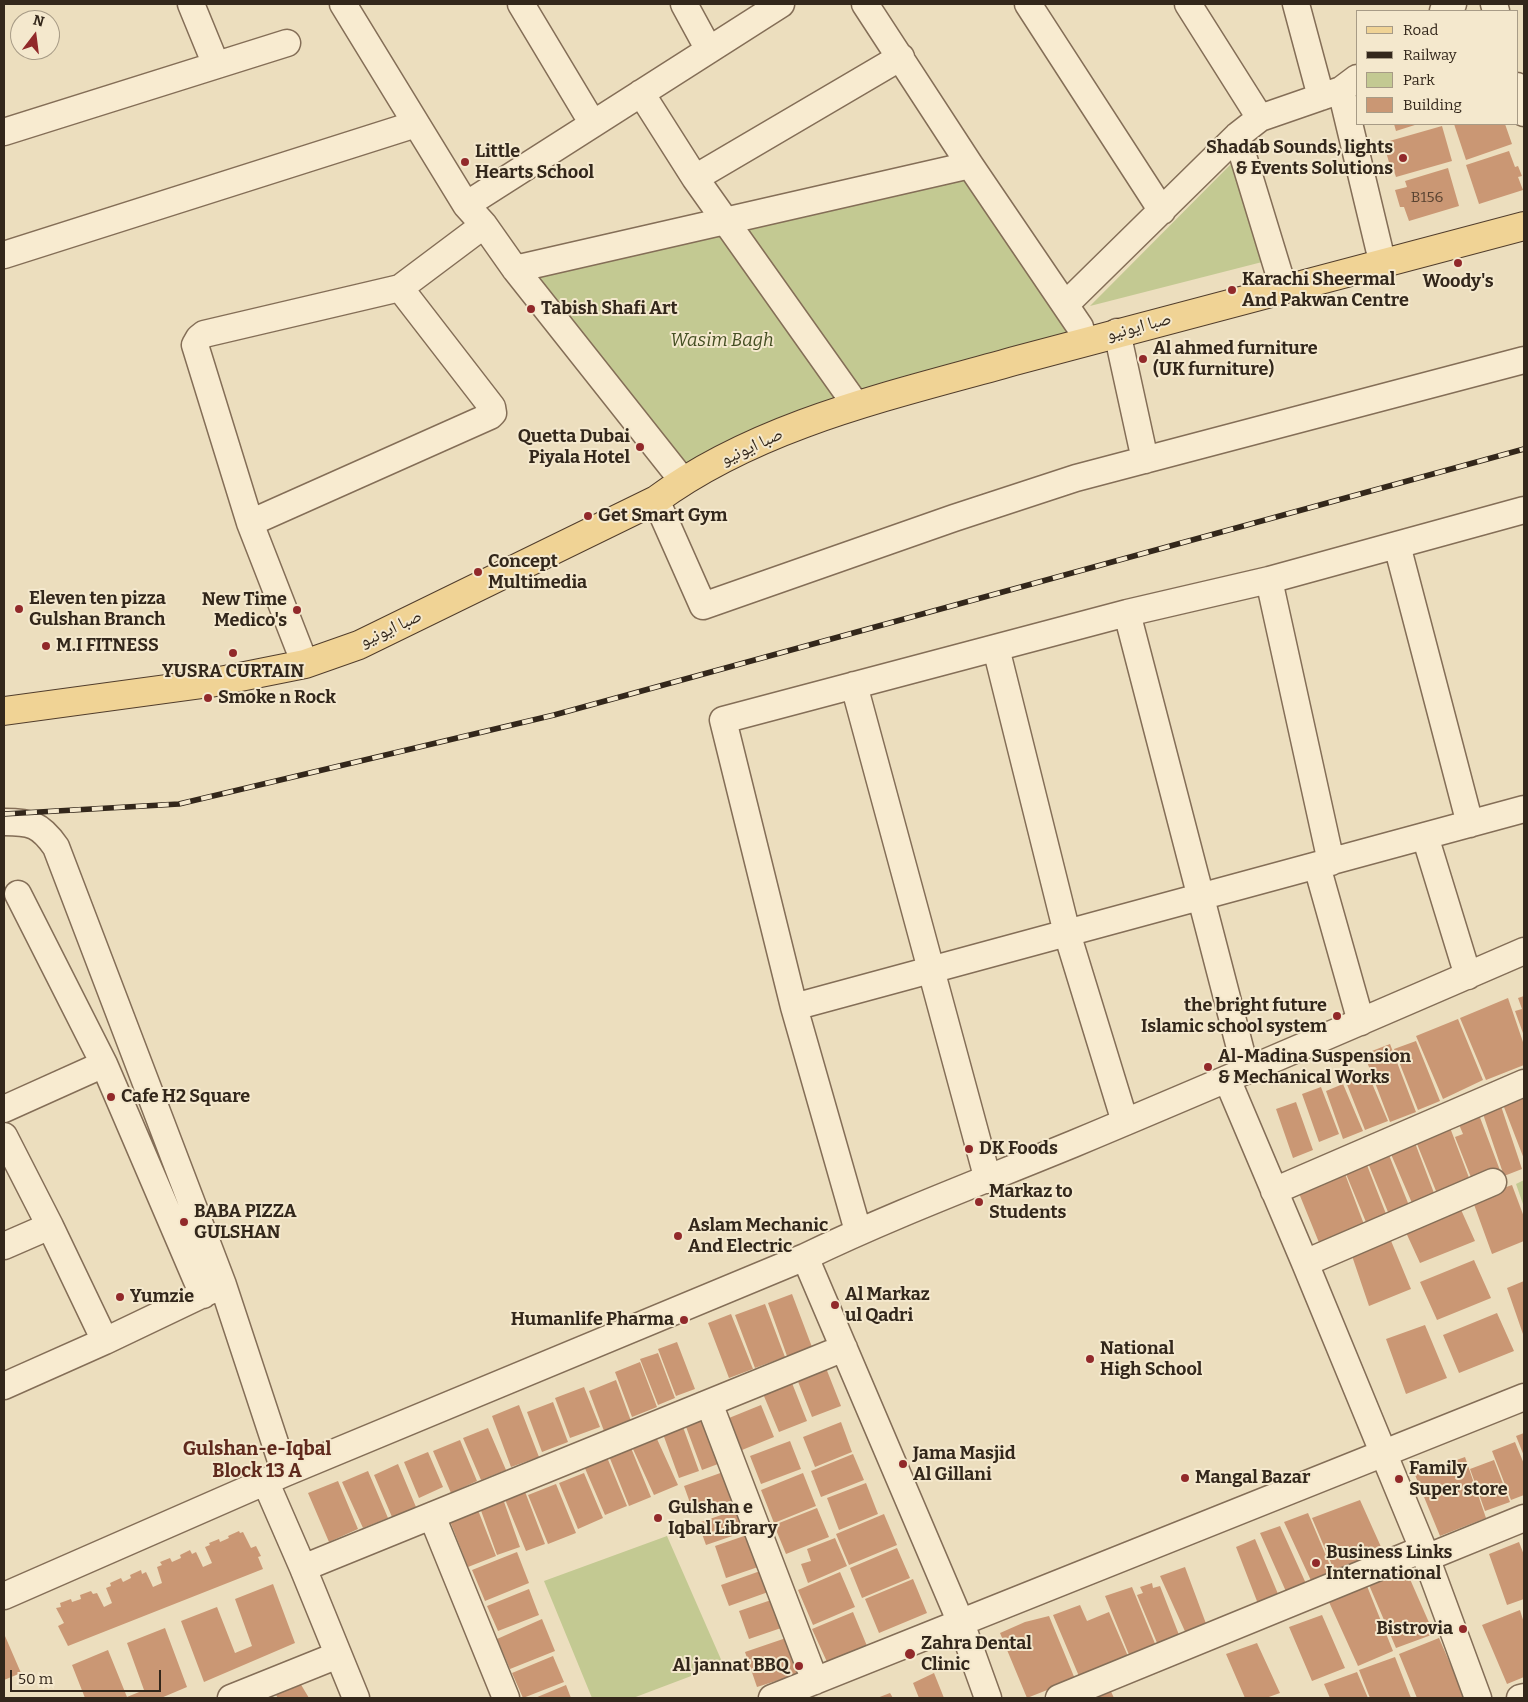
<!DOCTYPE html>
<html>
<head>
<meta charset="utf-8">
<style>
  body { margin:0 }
  #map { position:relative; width:1528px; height:1702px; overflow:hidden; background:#ecdebe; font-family:Bitter,serif }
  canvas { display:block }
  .frame { position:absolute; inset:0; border:5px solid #33271b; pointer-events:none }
  .legend { position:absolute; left:1356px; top:10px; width:162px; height:115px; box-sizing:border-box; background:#f4e8cd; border:1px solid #a79b86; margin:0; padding:6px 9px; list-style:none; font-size:15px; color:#33271b }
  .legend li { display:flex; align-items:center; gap:10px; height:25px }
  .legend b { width:25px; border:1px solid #a79b86 }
  .north { position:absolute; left:10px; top:10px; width:50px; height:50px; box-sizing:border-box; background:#f4e8cd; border:1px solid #a79b86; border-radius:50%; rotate:15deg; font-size:14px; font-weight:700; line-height:20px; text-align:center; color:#33271b }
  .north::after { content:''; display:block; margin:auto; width:18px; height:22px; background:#91292a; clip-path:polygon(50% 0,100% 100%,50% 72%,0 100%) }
  .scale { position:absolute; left:10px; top:1670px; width:151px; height:22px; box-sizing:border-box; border:2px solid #33271b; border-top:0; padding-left:6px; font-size:15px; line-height:18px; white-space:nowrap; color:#33271b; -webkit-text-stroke:4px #f4e8cd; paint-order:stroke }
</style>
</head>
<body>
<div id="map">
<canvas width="1528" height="1702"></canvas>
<div class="frame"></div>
<ul class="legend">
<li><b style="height:6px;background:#f0d395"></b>Road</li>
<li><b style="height:6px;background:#33271b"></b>Railway</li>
<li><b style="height:14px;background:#c3c992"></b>Park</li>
<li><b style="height:14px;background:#ca9774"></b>Building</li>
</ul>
<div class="north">N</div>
<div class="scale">50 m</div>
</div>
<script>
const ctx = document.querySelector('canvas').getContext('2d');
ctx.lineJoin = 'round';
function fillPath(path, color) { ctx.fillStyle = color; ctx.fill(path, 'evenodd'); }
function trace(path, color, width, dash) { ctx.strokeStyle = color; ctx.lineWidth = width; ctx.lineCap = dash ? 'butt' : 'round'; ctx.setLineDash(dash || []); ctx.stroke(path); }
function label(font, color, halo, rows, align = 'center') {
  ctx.font = font + ' Bitter,"Noto Naskh Arabic",serif'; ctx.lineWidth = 4; ctx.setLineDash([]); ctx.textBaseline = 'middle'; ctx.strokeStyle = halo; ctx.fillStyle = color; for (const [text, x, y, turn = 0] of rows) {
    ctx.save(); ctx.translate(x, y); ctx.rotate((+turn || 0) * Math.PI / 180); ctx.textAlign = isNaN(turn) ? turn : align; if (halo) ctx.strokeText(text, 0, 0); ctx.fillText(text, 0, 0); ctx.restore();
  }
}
const green = new Path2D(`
  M 1238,157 L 1270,260 L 1090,306 Z
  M 970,165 L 1084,342 L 856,405 L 689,477 L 527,273 Z
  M 1524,1180 L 1524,1207 L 1516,1184 Z
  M 667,1536 L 723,1664 L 633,1698 L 592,1698 L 544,1581 Z`);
const building = new Path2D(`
  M 1394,124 L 1418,124 L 1396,131 Z
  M 1454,124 L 1505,124 L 1512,144 L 1466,160 Z
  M 1442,126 L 1452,161 L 1396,177 L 1393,168 L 1391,169 L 1386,152 L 1389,151 L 1386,142 Z
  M 1509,151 L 1515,167 L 1518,166 L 1522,176 L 1518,177 L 1523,190 L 1479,204 L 1466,165 Z
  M 1448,168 L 1459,206 L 1409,221 L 1404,207 L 1400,207 L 1395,190 L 1407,187 L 1405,181 Z
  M 1524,996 L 1524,1036 L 1515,1011 L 1522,1009 L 1518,998 Z
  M 1508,998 L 1524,1045 L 1524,1065 L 1486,1080 L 1460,1018 Z
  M 1458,1019 L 1483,1080 L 1443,1099 L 1416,1036 Z
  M 1416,1041 L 1440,1101 L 1418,1110 L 1394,1049 Z
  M 1390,1044 L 1416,1112 L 1390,1122 L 1364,1054 Z
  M 1368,1074 L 1388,1121 L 1365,1130 L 1346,1082 Z
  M 1343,1084 L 1363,1131 L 1343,1139 L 1326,1091 Z
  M 1321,1087 L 1339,1134 L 1319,1142 L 1302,1094 Z
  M 1524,1093 L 1524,1159 L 1502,1102 Z
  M 1296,1102 L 1313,1150 L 1293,1158 L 1276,1109 Z
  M 1500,1103 L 1522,1169 L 1504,1176 L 1482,1111 Z
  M 1476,1107 L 1501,1173 L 1474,1185 L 1455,1137 L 1463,1134 L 1455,1115 Z
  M 1449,1125 L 1471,1183 L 1438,1196 L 1413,1134 Z
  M 1412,1135 L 1434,1193 L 1415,1210 L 1387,1145 Z
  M 1387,1150 L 1410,1208 L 1390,1217 L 1366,1158 Z
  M 1365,1160 L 1388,1219 L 1368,1227 L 1344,1169 Z
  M 1342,1166 L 1365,1227 L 1320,1245 L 1296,1186 Z
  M 1512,1185 L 1524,1217 L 1524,1241 L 1492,1254 L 1472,1199 Z
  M 1458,1203 L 1475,1241 L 1420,1263 L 1403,1226 Z
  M 1389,1236 L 1411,1289 L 1369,1306 L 1350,1250 Z
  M 1474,1260 L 1491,1298 L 1437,1320 L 1420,1282 Z
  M 1524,1281 L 1524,1337 L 1507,1288 Z
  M 792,1294 L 812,1347 L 787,1356 L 768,1303 Z
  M 765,1304 L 785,1357 L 755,1368 L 735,1315 Z
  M 1497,1313 L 1514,1351 L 1459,1373 L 1443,1335 Z
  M 731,1314 L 753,1369 L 729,1378 L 708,1323 Z
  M 1425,1325 L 1447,1378 L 1406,1394 L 1386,1339 Z
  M 677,1342 L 695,1389 L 676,1396 L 658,1349 Z
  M 658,1353 L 675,1398 L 658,1405 L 640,1359 Z
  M 640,1362 L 657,1407 L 632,1417 L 615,1372 Z
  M 824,1363 L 841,1406 L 812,1417 L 795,1374 Z
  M 790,1378 L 807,1421 L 779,1432 L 761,1389 Z
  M 616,1380 L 631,1421 L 604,1431 L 589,1391 Z
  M 584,1387 L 600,1427 L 570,1438 L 555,1398 Z
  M 553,1402 L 568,1442 L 542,1452 L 527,1412 Z
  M 519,1405 L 539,1457 L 511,1467 L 492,1416 Z
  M 761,1405 L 774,1437 L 742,1450 L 729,1418 Z
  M 710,1415 L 726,1461 L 702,1470 L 685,1424 Z
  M 841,1422 L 852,1452 L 815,1467 L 803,1437 Z
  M 683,1427 L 699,1471 L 679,1478 L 663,1434 Z
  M 488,1428 L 506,1470 L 481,1480 L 463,1438 Z
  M 1524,1433 L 1524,1456 L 1516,1436 Z
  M 657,1439 L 678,1485 L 654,1495 L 633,1449 Z
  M 460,1440 L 477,1481 L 451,1493 L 433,1451 Z
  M 790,1441 L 801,1469 L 761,1484 L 750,1456 Z
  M 1515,1442 L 1524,1464 L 1524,1495 L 1511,1500 L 1492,1451 Z
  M 631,1448 L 651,1497 L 629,1506 L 609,1456 Z
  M 604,1450 L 627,1506 L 605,1515 L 581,1459 Z
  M 428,1452 L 443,1487 L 419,1498 L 404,1462 Z
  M 853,1454 L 864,1480 L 821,1497 L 811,1471 Z
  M 1465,1457 L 1486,1518 L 1440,1536 L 1415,1475 Z
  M 1494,1460 L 1510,1502 L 1485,1511 L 1470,1469 Z
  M 398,1464 L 416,1507 L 392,1517 L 374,1475 Z
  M 368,1471 L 388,1518 L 363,1528 L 342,1482 Z
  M 726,1471 L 736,1499 L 694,1514 L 684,1486 Z
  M 584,1473 L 603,1518 L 578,1529 L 559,1483 Z
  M 803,1473 L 816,1506 L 774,1523 L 761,1490 Z
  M 338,1481 L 358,1529 L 329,1542 L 308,1493 Z
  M 866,1483 L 878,1514 L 839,1530 L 827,1498 Z
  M 556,1484 L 576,1533 L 548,1544 L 528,1495 Z
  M 524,1489 L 545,1544 L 526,1551 L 504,1497 Z
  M 502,1496 L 520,1547 L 497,1555 L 479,1505 Z
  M 1360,1500 L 1386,1558 L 1337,1577 L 1312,1518 Z
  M 476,1505 L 496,1556 L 468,1567 L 448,1516 Z
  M 817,1508 L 829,1537 L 786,1554 L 774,1525 Z
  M 736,1510 L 744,1532 L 706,1545 L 698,1523 Z
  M 1308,1513 L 1335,1577 L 1314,1587 L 1284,1522 Z
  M 884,1514 L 897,1545 L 849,1565 L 836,1534 Z
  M 1280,1526 L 1308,1588 L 1288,1596 L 1260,1533 Z
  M 239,1531 L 240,1533 L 243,1532 L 251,1548 L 256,1546 L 261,1556 L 258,1557 L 263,1569 L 68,1646 L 58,1626 L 64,1623 L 56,1608 L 61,1607 L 60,1603 L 71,1599 L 72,1602 L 81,1599 L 80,1595 L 91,1591 L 93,1594 L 97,1593 L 104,1607 L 112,1603 L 106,1588 L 111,1586 L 110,1583 L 121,1578 L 123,1582 L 131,1578 L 130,1575 L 141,1570 L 142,1574 L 146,1572 L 153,1587 L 162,1583 L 157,1567 L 162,1565 L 160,1562 L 170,1558 L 172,1562 L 181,1558 L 180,1555 L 190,1550 L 192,1554 L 196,1552 L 203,1567 L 212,1563 L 205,1547 L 210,1545 L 209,1543 L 219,1539 L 220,1542 L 229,1538 L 228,1536 Z
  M 747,1535 L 758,1567 L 726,1578 L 715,1546 Z
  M 835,1538 L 847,1566 L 808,1583 L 801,1564 L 811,1561 L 807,1549 Z
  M 1255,1539 L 1281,1601 L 1260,1609 L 1236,1547 Z
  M 1519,1542 L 1524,1555 L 1524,1599 L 1507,1605 L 1489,1554 Z
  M 897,1548 L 910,1578 L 862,1598 L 850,1568 Z
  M 517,1552 L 529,1583 L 485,1601 L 472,1570 Z
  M 1185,1567 L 1208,1629 L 1188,1638 L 1160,1576 Z
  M 763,1570 L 771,1591 L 729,1606 L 721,1585 Z
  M 1406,1570 L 1434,1634 L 1396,1648 L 1369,1585 Z
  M 840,1572 L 855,1607 L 813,1625 L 798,1590 Z
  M 913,1579 L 927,1613 L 879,1633 L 865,1599 Z
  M 1152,1583 L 1153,1588 L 1160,1586 L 1181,1640 L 1160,1650 L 1137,1595 L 1143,1593 L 1140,1587 Z
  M 273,1584 L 295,1643 L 204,1682 L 181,1621 L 217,1607 L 235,1653 L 252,1646 L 235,1599 Z
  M 1367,1586 L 1393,1651 L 1358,1666 L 1329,1602 Z
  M 1132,1587 L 1158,1651 L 1132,1662 L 1105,1596 Z
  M 529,1589 L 539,1615 L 498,1631 L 487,1606 Z
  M 777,1598 L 787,1626 L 749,1639 L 739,1611 Z
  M 1080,1605 L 1087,1621 L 1109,1612 L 1130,1661 L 1081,1681 L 1053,1615 Z
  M 1520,1610 L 1524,1623 L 1524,1677 L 1507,1684 L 1482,1625 Z
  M 853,1612 L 867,1646 L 827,1662 L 812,1629 Z
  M 1322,1615 L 1345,1668 L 1312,1681 L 1289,1627 Z
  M 1049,1616 L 1075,1679 L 1027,1698 L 1000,1633 L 1025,1622 Z
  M 542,1619 L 555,1651 L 510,1669 L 497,1639 Z
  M 165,1628 L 187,1687 L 161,1698 L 85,1698 L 72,1665 L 108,1650 L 127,1697 L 144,1690 L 127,1643 Z
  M 5,1636 L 21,1673 L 4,1680 L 4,1637 Z
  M 786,1638 L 798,1674 L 757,1687 L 745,1652 Z
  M 1439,1638 L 1465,1698 L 1417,1698 L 1399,1654 Z
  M 1257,1643 L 1280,1693 L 1266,1698 L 1245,1698 L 1226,1654 Z
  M 553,1656 L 564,1682 L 523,1698 L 512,1673 Z
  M 1395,1657 L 1411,1698 L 1370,1698 L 1359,1670 Z
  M 1357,1672 L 1368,1698 L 1330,1698 L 1324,1684 Z
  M 934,1673 L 944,1698 L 919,1698 L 913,1683 Z
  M 297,1678 L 309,1698 L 278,1698 L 274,1692 Z
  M 566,1685 L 571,1698 L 535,1698 Z
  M 1108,1685 L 1114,1698 L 1076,1698 Z
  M 890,1693 L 893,1698 L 877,1698 Z`);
const minor = new Path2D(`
  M 191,4 L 216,65
  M 343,4 L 466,205 L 484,225 L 515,269 L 683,481
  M 521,4 L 593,124
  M 684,4 L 709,50
  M 865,4 L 970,165 L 1080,327 L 1084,342
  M 1028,4 L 1162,211
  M 1188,4 L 1260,118
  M 1296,4 L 1321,97
  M 1494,4 L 1496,11
  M 1443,11 L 1453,4
  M 1517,86 L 1524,113
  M 1341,90 L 1383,265
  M 641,93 L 695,178 L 856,405
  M 4,132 L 287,43
  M 1237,136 L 1284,290
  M 695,178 L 901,57
  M 466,205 L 781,4
  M 4,255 L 416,124
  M 515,269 L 970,165
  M 1065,305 L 1237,136 L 1260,118 L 1341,90 L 1357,78
  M 1117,332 L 1145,460
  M 656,500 L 703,606 L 954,518 L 1076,478 L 1524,360
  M 250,523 L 490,416 L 493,413 L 492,407 L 400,288
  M 1397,545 L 1470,824
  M 1269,580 L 1331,862
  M 1127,613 L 1246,1071
  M 996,648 L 1067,933 L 1125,1122
  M 305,664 L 250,523 L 195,345 L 199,338 L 204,334 L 400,288 L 484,225
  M 854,685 L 988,1180
  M 4,822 C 31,822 40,824 56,847 L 223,1285 L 285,1473
  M 1425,836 L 1468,976
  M 1317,866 L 1361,1022
  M 18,894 L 104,1064
  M 794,1007 L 1524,809
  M 1227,1079 L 1305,1263 L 1423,1549 L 1478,1698
  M 4,1109 L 104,1064 L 203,1295
  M 4,1136 L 50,1226 L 105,1341
  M 1274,1191 L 1524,1083
  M 858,1231 L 794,1007 L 723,720 L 1127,613 L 1269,580 L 1524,510
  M 4,1246 L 50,1226
  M 805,1257 L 961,1623 L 988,1698
  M 1305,1263 L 1493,1182
  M 4,1386 L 105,1341 L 218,1287
  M 709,1403 L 815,1681
  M 266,1483 L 303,1568 L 356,1698
  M 432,1516 L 506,1698
  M 1426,1558 L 1524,1518
  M 303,1568 L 844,1348
  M 4,1596 L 285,1473 L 805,1257 C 892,1215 983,1181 1073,1144 C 1224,1081 1374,1016 1524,951
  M 231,1698 L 338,1655
  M 772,1698 L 1524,1397
  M 1059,1698 L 1423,1549
  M 1520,1698 L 1524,1697`);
const major = new Path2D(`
  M 4,711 L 210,683 L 305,664 L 359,645 L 656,500 C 761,423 894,395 1018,360 C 1186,314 1356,272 1524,226`);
const rail = new Path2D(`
  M 4,814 L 179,804 L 554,715 L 1524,449`);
const markers = [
  [1403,158,5,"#91292a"],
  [465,162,5,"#91292a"],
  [1458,263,5,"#91292a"],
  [1232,290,5,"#91292a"],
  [531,309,5,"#91292a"],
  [1143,359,5,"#91292a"],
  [640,447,5,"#91292a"],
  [588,516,5,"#91292a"],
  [478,572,5,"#91292a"],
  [19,609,5,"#91292a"],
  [297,610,5,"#91292a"],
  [46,646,5,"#91292a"],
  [233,653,5,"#91292a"],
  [208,698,5,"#91292a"],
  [1337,1016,5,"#91292a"],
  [1208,1067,5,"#91292a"],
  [111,1097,5,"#91292a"],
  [969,1149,5,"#91292a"],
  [979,1202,5,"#91292a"],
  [184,1222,5,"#91292a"],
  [678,1236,5,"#91292a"],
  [120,1297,5,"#91292a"],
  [835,1305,5,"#91292a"],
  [684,1320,5,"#91292a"],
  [1090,1359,5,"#91292a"],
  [903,1464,5,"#91292a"],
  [1185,1478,5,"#91292a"],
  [1399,1479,5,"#91292a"],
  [658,1518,5,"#91292a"],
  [1316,1563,5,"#91292a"],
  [1463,1629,5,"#91292a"],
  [910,1654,6,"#91292a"],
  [799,1666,5,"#91292a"]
];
const numberNames = [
  ["B156",1427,198]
];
const poiNames = [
  ["Shadab Sounds, lights",1393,148,"right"],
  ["& Events Solutions",1393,169,"right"],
  ["Little",475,152],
  ["Hearts School",475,173],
  ["Karachi Sheermal",1242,280],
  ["And Pakwan Centre",1242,301],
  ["Woody's",1458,282,"center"],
  ["Tabish Shafi Art",541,309],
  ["Al ahmed furniture",1153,349],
  ["(UK furniture)",1153,370],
  ["Quetta Dubai",630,437,"right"],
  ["Piyala Hotel",630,458,"right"],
  ["Get Smart Gym",598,516],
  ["Concept",488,562],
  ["Multimedia",488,583],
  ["Eleven ten pizza",29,599],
  ["Gulshan Branch",29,620],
  ["New Time",287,600,"right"],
  ["Medico's",287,621,"right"],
  ["M.I FITNESS",56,646],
  ["YUSRA CURTAIN",233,672,"center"],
  ["Smoke n Rock",218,698],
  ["the bright future",1327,1006,"right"],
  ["Islamic school system",1327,1027,"right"],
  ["Al-Madina Suspension",1218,1057],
  ["& Mechanical Works",1218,1078],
  ["Cafe H2 Square",121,1097],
  ["DK Foods",979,1149],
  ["Markaz to",989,1192],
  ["Students",989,1213],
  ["BABA PIZZA",194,1212],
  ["GULSHAN",194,1233],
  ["Aslam Mechanic",688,1226],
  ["And Electric",688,1247],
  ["Al Markaz",845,1295],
  ["ul Qadri",845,1316],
  ["Yumzie",130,1297],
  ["Humanlife Pharma",674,1320,"right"],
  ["National",1100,1349],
  ["High School",1100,1370],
  ["Jama Masjid",913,1454],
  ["Al Gillani",913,1475],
  ["Family",1409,1469],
  ["Super store",1409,1490],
  ["Mangal Bazar",1195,1478],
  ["Gulshan e",668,1508],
  ["Iqbal Library",668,1529],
  ["Business Links",1326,1553],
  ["International",1326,1574],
  ["Bistrovia",1453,1629,"right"],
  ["Zahra Dental",921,1644],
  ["Clinic",921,1665],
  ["Al jannat BBQ",789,1666,"right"]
];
const streetNames = [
  ["صبا ایونیو",1139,327,-15],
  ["صبا ایونیو",752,447,-25],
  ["صبا ایونیو",391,629,-25]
];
const parkNames = [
  ["Wasim Bagh",722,341]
];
const neighbourhoodNames = [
  ["Gulshan-e-Iqbal",257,1450],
  ["Block 13 A",257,1472]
];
fillPath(green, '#c3c992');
fillPath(building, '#ca9774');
trace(minor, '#846e57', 29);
trace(major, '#513d2c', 30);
trace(minor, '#f8ebd0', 26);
trace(major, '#f0d395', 28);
trace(rail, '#33271b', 5.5);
trace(rail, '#f4e8cd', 4, [11]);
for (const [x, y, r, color] of markers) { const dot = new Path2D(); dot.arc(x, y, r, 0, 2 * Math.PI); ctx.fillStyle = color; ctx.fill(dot); trace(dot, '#f4e8cd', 2); }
label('15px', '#594331', null, numberNames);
label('bold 18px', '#33271b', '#f4e8cd', poiNames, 'left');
label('18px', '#33271b', '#f4e8cd', streetNames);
label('italic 18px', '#444f22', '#f4e8cd', parkNames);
label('bold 19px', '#5f291c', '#f4e8cd', neighbourhoodNames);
</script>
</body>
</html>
